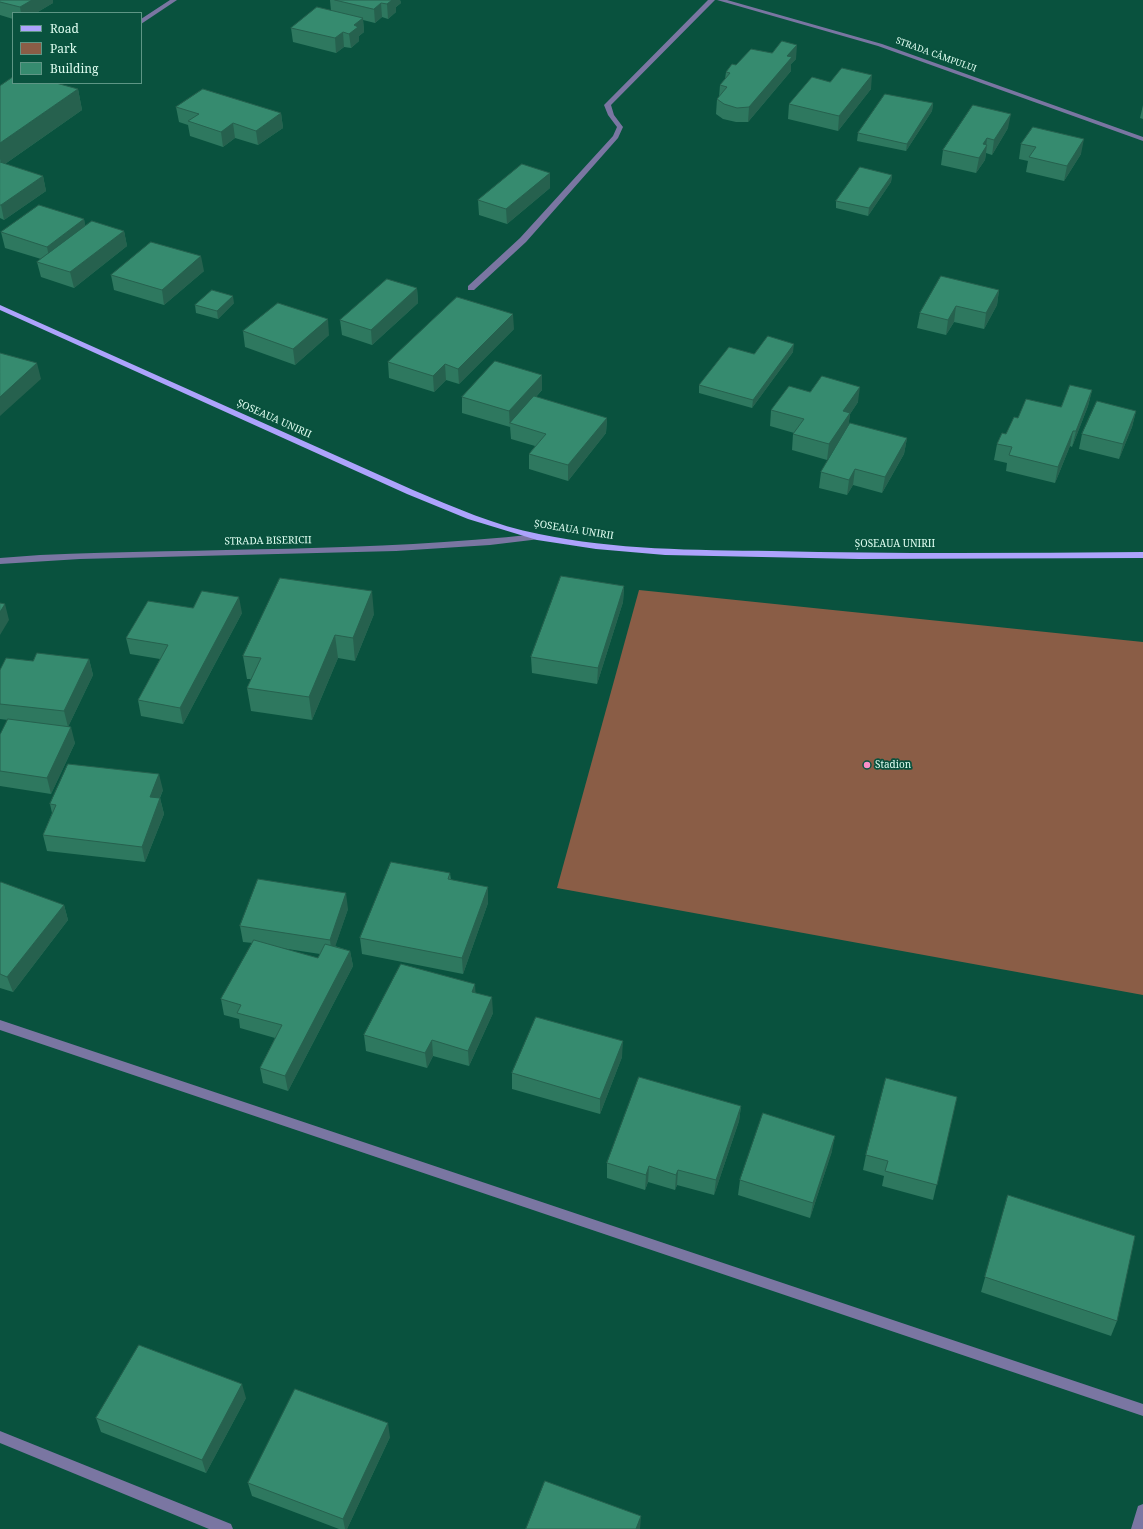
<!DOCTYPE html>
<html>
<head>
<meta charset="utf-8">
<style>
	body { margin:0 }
	#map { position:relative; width:1143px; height:1529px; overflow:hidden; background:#09523e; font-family:"Noto Serif",serif }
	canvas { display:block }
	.legend { position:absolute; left:12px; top:12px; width:130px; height:72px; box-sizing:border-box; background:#09523e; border:1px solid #5e9685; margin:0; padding:5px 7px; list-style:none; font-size:12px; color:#defdf0 }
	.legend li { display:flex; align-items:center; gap:8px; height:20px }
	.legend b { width:20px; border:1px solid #5e9685 }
</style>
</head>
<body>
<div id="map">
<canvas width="1143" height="1529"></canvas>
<ul class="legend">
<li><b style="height:5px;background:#ada3fc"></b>Road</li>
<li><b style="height:11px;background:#8a5d46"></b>Park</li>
<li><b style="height:11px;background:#368b6f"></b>Building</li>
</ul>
</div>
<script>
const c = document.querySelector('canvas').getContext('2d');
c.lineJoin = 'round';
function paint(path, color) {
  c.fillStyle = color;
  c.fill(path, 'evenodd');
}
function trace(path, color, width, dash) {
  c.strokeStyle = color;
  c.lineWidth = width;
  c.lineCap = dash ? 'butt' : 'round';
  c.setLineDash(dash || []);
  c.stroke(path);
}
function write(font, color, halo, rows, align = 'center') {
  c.font = font + ' "Noto Serif",serif';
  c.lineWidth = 3.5;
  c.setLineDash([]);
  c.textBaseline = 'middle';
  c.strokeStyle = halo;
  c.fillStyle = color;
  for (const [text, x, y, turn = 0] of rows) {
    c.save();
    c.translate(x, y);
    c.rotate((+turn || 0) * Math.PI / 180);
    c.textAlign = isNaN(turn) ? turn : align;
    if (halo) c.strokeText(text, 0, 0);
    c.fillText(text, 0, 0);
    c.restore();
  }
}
const green = new Path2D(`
	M639,590L1143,642V995L557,888Z`);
const minor = new Path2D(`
	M170,0H177L141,24V19Z
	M708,0H715L611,105L614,115L623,127L618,138L526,242L474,290H468V286L520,238L613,136L617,127L608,115L604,105L605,104Z
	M717,0H727L882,44L1143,137V141L878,46Z
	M537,534L540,535L541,537L540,539L490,545L396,551L80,559L0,564V558L40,555C206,548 372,552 537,534Z
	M0,1020L1143,1404V1416L0,1030Z
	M0,1431L231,1524L233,1529H209L0,1443Z
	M1143,1504V1529H1131L1138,1506Z`);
const major = new Path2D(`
	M0,305L413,490C454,507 496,526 539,534C615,550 694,550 772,551C896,554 1019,553 1143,552V558L859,559L665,555L596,549L537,540L468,519L407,494L0,310Z`);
const wall = new Path2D(`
	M0,0H53V3L36,13H13V19L0,15Z
	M330,0H400L401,3L396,7V12L388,19L382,17L375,23L363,20L364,32L359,36V41L351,48L344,47L336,53L293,42L291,28L331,11Z
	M796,59L791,64V71L748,122H736L723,119L716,114L717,99L719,97L720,85L725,79L726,72L736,65Z
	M830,82L871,89L838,131L788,119L789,104Z
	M0,86L78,89L82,110L5,164L43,176L46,191L4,220L0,218Z
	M933,103L932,111L906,151L857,141L858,133Z
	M1143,105V119L1140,118Z
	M176,107L281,113L283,128L258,145L235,138L223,147L190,136L188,125L179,122Z
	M1008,128L992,155L986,153L985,160L976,173L941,165L943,150Z
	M1021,144L1081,154L1064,181L1026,172L1028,161L1019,159Z
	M892,175L891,182L868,216L836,208V201Z
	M550,188L507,224L479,215L478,200Z
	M84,219L85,226L124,231L127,246L74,288L41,277L37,262L41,259L5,248L1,232Z
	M204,271L164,305L114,290L111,275Z
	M417,288L418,303L372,345L342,335L340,320Z
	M999,290L997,305L984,329L954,322L946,335L917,328L920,313Z
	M234,303L218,319L196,313L195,305Z
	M514,329L459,384L446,380L434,392L389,378L388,362Z
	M243,331L329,335L295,365L245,347Z
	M793,352L752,408L699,393V385L754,354Z
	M542,375V390L536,397L607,418L606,433L568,481L529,469V454L535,446L511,439L510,426V427L462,413V397Z
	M1092,390L1088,406L1072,447L1070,446L1055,483L1006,471L1007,463L994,460L997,444L1006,434L1061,407Z
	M810,392L858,402L850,414L848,427L907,438L904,454L882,493L853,485L847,495L819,488L821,472L838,444L827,460L792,450L793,434L794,433L770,426L771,410Z
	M1136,411L1132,427L1119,459L1079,449L1082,434Z
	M624,586L623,602L597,684L532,673L531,657Z
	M193,608L242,613L183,724L141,716L138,700L160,659L130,654L126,638Z
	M374,614L355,661L338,658L312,720L251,711L247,688L251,679H247L243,656Z
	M89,659L93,675L68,727L75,743L51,794L0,786V735L8,720L0,719V670L33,661Z
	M163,790L160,798L164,814L145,862L47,851L43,835L52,813L50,804Z
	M450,873L451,880L488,903L463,974L362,954L360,938Z
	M0,883L64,905L68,920L13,992L0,988Z
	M348,909L335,946L350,951L353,966L288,1091L263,1083L260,1068L275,1038L240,1028L239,1019L224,1015L221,999L253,943L243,942L240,926ZM281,948L320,954L318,958Z
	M476,993L493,1013L469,1066L433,1056L427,1068L366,1051L364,1035Z
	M622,1057L600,1114L512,1089V1073Z
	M957,1097L933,1200L882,1186L884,1176L863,1170L866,1155Z
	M741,1106L739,1121L714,1195L677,1185L675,1190L648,1182L645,1190L607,1178V1163Z
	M832,1151L810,1218L738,1195L740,1180Z
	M1004,1210L1117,1321L1111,1336L981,1292Z
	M246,1398L206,1473L101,1432L96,1418Z
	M390,1437L347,1529H339L252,1496L248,1483Z`);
const shadedWall = new Path2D(`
	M32,0H53V3L36,13H21L20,7Z
	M391,0H400L401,3L396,7V12L388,19L387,4Z
	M381,3L382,17L375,23L374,9Z
	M363,18L364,32L359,36V41L351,48L349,34L354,25Z
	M343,32L344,47L336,53L335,38Z
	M797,45L796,59L791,64V71L748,122L749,107L787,56Z
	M872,75L871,89L838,131L839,116Z
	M78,89L82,110L2,166L0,159V143Z
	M933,103L932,111L906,151L907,144Z
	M281,113L283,128L258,145L256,131Z
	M1011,114L1008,128L992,155L994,140Z
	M233,123L235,138L223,147L221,132Z
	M987,138L986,147L987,145L985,160L976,173L979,158L983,144Z
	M1084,139L1081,154L1064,181L1067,166Z
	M550,173V188L507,224L506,209Z
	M892,175L891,182L868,216L869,208Z
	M43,176L46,191L4,220L1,205Z
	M84,219L87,234L50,262L47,247Z
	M124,231L127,246L74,288L70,272Z
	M201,256L204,271L164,305L162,290Z
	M417,288L418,303L372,345L371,330Z
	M999,290L997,305L984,329L986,313Z
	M233,296L234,303L218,319L217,311Z
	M956,306L954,322L946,335L948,320Z
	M513,314L514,329L459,384L458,369Z
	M328,319L329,335L295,365L293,349Z
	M794,344L793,352L752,408L753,400Z
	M37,363L41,379L0,416V397Z
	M445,364L446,380L434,392L433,376Z
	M542,375V390L512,424L510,423V427L509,411Z
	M860,387L858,402L850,414L848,429L827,460L829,444L843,411Z
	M1092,390L1088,406L1072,447L1076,431Z
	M1136,411L1132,427L1119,459L1123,444Z
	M607,418L606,433L568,481V465Z
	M1073,431L1070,446L1055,483L1058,467Z
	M907,438L904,454L882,493L885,477Z
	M855,469L853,485L847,495L849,480Z
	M624,586L623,602L597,684L598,668Z
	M372,591L374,614L355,661L353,638Z
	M239,597L242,613L183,724L180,708Z
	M5,604L9,620L0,635V612Z
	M335,635L338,658L312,720L309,697Z
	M89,659L93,675L68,727L64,711Z
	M71,727L75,743L51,794L47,778Z
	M159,774L163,790L153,813L150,797Z
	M160,798L164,814L145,862L142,847Z
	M488,887V903L463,974L462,958Z
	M346,893L348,909L332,956L330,940Z
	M64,905L68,920L13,992L7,977Z
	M350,951L353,966L288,1091L285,1076Z
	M475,984L476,1000L472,992Z
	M492,997L493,1013L469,1066L468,1051Z
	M432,1040L433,1056L427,1068L425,1053Z
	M623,1041L622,1057L600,1114V1099Z
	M741,1106L739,1121L714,1195L716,1180Z
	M835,1136L832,1151L810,1218L813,1203Z
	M649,1166L648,1182L645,1190L646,1175Z
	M678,1170L677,1185L675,1190L676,1175Z
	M242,1384L246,1398L206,1473L202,1460Z
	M388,1423L390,1437L347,1529H345L343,1519Z
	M641,1516L640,1529H636Z`);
const building = new Path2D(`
	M0,0H32L20,7L0,2Z
	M335,0H392L387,4L381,3L374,9Z
	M317,7L363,18L354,25L358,27L349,34L343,32L335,38L291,28Z
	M782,41L797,45L787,56L792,57L749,107L737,108L724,104L717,99L727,87L720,85L730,73L726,72L732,64L736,65L751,49L772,53Z
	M842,68L872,75L839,116L789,104L812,77L830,82Z
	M13,77V83H56L78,89L0,143V86Z
	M203,89L281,113L256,131L233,123L221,132L188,121L199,114L176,107Z
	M885,94L933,103L907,144L858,133Z
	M973,105L1011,114L994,140L987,138L983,144L987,145L979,158L943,150Z
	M1033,127L1084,139L1067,166L1029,157L1036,147L1021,144Z
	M0,162L43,176L1,205H0Z
	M522,164L550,173L506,209L478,200Z
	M860,167L892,175L869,208L836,201Z
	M39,205L84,219L47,247L1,232Z
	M92,221L124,231L70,272L37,262Z
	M151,242L201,256L162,290L111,275Z
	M941,276L999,290L986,313L956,306L948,320L920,313Z
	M387,279L417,288L371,330L340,320Z
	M212,290L233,296L217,311L195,305Z
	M457,297L513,314L458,369L445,364L433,376L388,362Z
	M278,303L328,319L293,349L243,331Z
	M768,336L794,344L753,400L699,385L729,347L754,354Z
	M0,353L37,363L0,397Z
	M495,361L542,375L509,411L462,397Z
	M822,376L860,387L843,411L850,413L829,444L793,434L804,419L771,410L789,386L810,392Z
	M1070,385L1092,390L1076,431H1073L1058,467L1009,455L1012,447L997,444L1002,433L1006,434L1014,417L1018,418L1026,399L1061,407Z
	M534,396L607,418L568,465L529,454L546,434L510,423Z
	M1097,401L1136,411L1123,444L1082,434Z
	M850,423L907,438L885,477L855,469L849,480L821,472Z
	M561,576L624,586L598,668L531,657Z
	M280,578L372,591L353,638L335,635L309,697L247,688L261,658L243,656Z
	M202,591L239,597L180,708L138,700L168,645L126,638L148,601L193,608Z
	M0,603L5,604L0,612Z
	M37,653L89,659L64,711L0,704V670L6,658L33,661Z
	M8,719L71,727L47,778L0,771V735Z
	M68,764L159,774L150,797L160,798L142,847L43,835L56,805L50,804Z
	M391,862L450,873L448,879L488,887L462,958L360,938Z
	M258,879L346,893L330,940L240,926Z
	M1,882L64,905L7,977L0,974V883Z
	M254,940L318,958L325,944L350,951L285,1076L260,1068L282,1025L237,1013L241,1005L221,999Z
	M401,964L475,984L472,992L492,997L468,1051L432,1040L425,1053L364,1035Z
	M536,1017L623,1041L600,1099L512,1073Z
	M639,1077L741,1106L716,1180L678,1170L676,1175L649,1166L646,1175L607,1163Z
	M886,1078L957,1097L937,1185L885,1171L888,1161L866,1155Z
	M763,1113L835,1136L813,1203L740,1180Z
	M1008,1195L1135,1236L1117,1321L985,1277Z
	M139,1345L242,1384L202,1460L96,1418Z
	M295,1389L388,1423L343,1519L248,1483Z
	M545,1481L641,1516L636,1529H526Z`);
const markers = [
	[867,765,4,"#fa8fc7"]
];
const farStreetnames = [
	["STRADA CÂMPULUI",936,55,20]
];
const streetNames = [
	["ȘOSEAUA UNIRII",274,419,24],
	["ȘOSEAUA UNIRII",574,530,9],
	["STRADA BISERICII",268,541,-1],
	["ȘOSEAUA UNIRII",895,544]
];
const poiNames = [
	["Stadion",875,765]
];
paint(green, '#8a5d46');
paint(minor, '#7a76a2');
paint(major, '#ada3fc');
paint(wall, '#2e785f');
paint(shadedWall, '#26614e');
paint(building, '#368b6f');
trace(building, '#26614e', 1);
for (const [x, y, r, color] of markers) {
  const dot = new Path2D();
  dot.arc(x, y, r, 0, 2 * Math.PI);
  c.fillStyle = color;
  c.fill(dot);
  trace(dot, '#09523e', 1.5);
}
write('9px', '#defdf0', '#09523e', farStreetnames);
write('10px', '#defdf0', '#09523e', streetNames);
write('10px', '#defdf0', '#09523e', poiNames, 'left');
</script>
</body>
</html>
